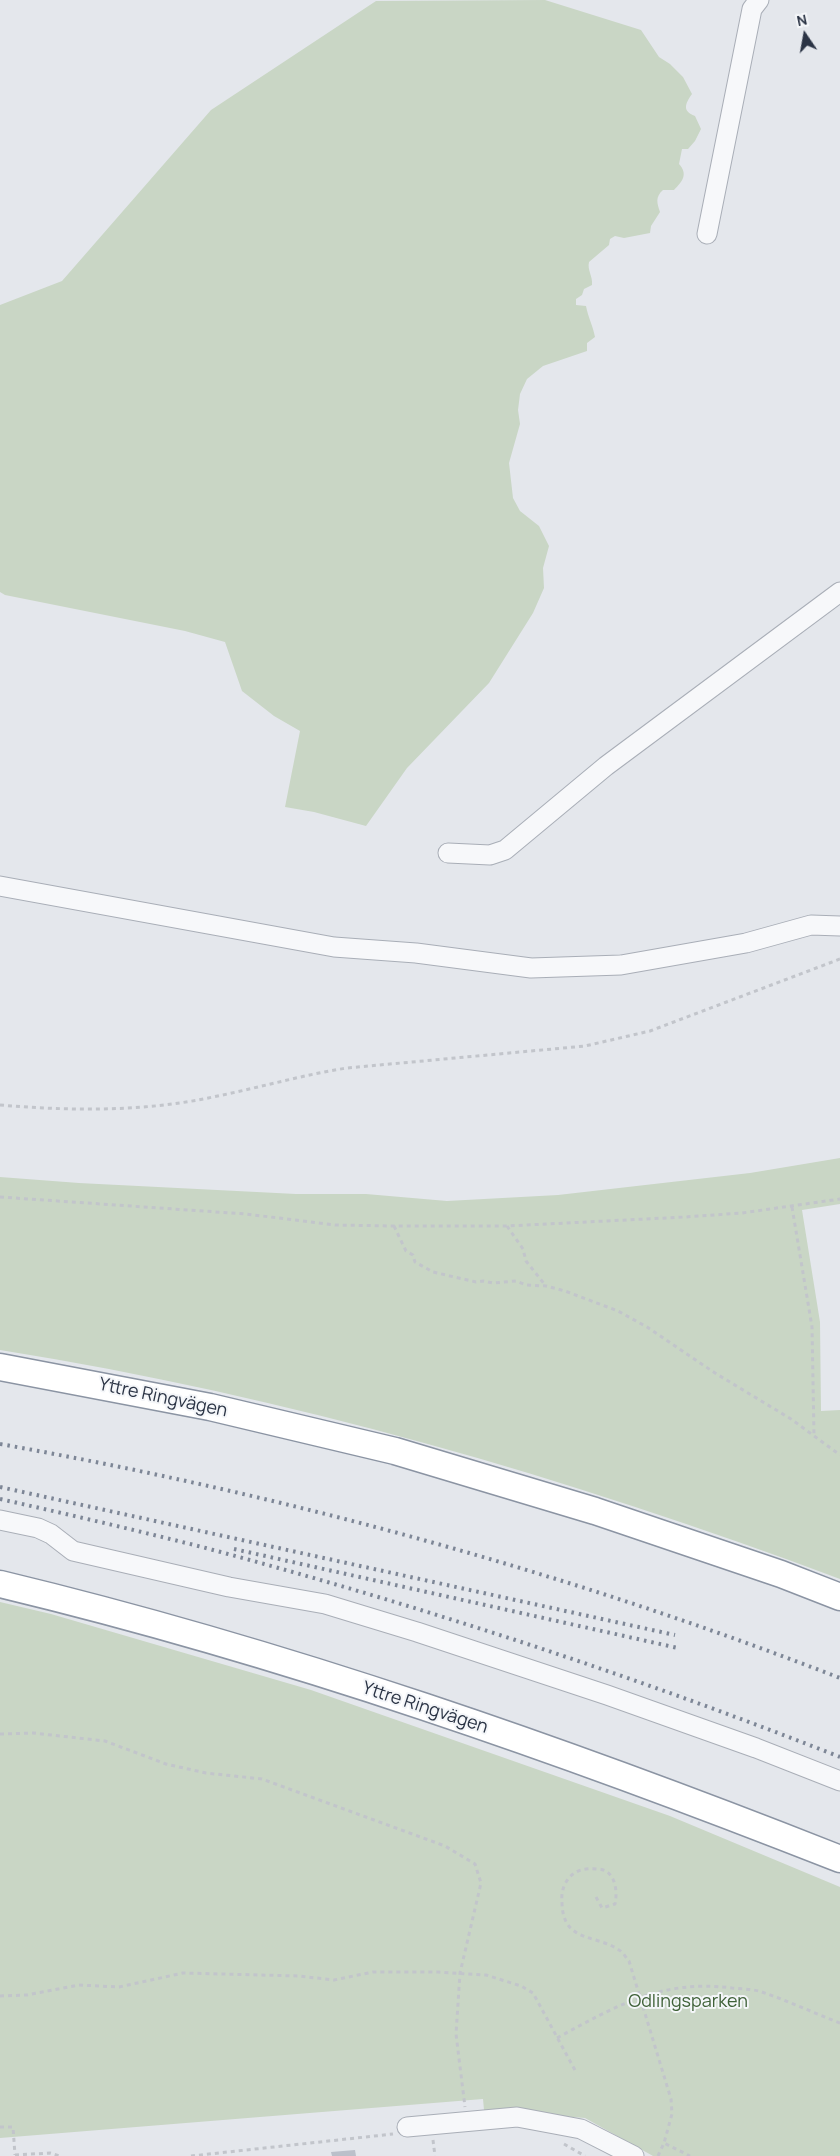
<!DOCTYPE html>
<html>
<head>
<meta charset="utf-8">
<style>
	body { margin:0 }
	#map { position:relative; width:840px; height:2156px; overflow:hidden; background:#e4e7ec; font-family:Manrope,sans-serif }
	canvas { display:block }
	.north { position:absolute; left:780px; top:10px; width:50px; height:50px; -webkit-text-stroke:4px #f4f6f9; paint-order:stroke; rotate:348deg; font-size:14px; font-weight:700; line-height:20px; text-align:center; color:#2b3445 }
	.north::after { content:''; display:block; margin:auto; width:18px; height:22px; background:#2b3445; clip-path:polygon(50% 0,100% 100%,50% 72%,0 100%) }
</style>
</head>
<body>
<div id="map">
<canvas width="840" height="2156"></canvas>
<div class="north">N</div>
</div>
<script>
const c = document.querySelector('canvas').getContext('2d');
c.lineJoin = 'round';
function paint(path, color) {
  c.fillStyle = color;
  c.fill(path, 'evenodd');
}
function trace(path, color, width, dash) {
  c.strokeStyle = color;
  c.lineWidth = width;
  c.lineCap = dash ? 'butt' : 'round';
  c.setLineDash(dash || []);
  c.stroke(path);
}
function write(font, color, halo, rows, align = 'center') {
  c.font = font + ' Manrope,sans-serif';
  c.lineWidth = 4;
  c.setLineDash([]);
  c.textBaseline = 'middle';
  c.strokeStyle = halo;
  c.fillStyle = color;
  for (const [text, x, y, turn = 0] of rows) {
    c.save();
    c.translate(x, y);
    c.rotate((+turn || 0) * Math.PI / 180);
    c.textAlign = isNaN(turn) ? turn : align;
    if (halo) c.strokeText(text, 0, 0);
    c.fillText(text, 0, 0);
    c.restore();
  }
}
const green = new Path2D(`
	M545,0L641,30L659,57L670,64L683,77L692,94C685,104 682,111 695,116L701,129L695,141L688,149H682L679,164C688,174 683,181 674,190H663C655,197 657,203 660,212L651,226L650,233L624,238L615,236L610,239L609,245L589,262C587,270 593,276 592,285L584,289L582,295L576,299V305L586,306C588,317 593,326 595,337L587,343V351L543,366L527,379L520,394L518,410L520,424L509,463L513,498L520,511L539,526L549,546L543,568L544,588L533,613L489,683L407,768L366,826L314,812L285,807L300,731L274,716L242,691L225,642L185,631L5,595L0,592V305L62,281L211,110L376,1Z
	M840,1158V1204L802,1210L820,1322L821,1411L840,1410V1579C568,1477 288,1396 0,1350V1177L79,1183L296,1194H366L447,1201L558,1195L750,1173Z
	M0,1602L51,1614L311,1690L670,1816L840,1887V2156H653L585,2118L484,2110L483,2099L0,2138Z`);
const building = new Path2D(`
	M355,2150L356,2156H332L331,2152Z`);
const path = new Path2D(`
	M0,1105C71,1111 143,1112 213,1097C258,1088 302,1075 347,1068L585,1046L650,1031L840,959
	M0,1197L246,1214L335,1225L394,1226H507L685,1217L742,1213L840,1199
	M792,1207L812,1327L814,1435
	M394,1226L406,1251L413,1255L415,1262L433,1272L476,1282L483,1281L493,1283L516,1281L526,1285L546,1286L565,1291L618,1311L647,1327L715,1373L791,1419L840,1455
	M507,1226L523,1249L526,1261L546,1286
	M0,1734L33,1733L105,1741L166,1764L206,1773L262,1779L445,1846L475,1864L481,1883L460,1973L456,2034L465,2107
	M596,1897L602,1908L615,1904C618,1890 615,1869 597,1869C587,1868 576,1869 569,1878C563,1885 561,1894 562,1903C563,1943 596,1934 619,1950C623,1952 626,1958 629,1961L671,2099L672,2114L664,2143
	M0,1996L27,1995L79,1985L119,1987L183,1973L299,1976L334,1980L373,1972H438L486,1975L521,1986L533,1993L576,2072
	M557,2038C616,2006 661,1979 732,1988C742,1989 753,1989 762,1992C788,2001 814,2013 840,2023
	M0,2127H13L15,2155
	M433,2140L435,2156
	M564,2144L585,2156
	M15,2155L50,2153L60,2156
	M191,2156L393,2134
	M658,2156L664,2143L690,2156`);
const minor = new Path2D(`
	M707,234L752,9L759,0
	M448,853L490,855L505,850L606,766L840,592
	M0,886L334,947L416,953L531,968L621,965L746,943L811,925L840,926
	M0,1520L38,1528L51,1534L73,1551L229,1587L325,1604L417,1632L607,1695L756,1748L840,1781
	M407,2127L517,2117L581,2129L634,2156`);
const highway = new Path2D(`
	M0,1367L210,1407L395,1451L595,1511L781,1574L840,1597
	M0,1584C287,1653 566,1751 840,1859`);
const rail = new Path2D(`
	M0,1444C287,1495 569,1573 840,1678
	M0,1487L675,1635
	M0,1499C67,1514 135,1530 202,1547C419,1605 632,1675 840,1757
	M234,1549L678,1648`);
const streetNames = [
	["Yttre Ringvägen",163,1398,12],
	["Yttre Ringvägen",425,1708,18]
];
const parkNames = [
	["Odlingsparken",688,2002]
];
paint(green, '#c9d6c5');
paint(building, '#bbc0ca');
trace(minor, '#a9aeb7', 21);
trace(highway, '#8b94a3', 29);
trace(path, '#c2c5cb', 3, [4, 4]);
trace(minor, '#f7f8fa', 19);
trace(highway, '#fff', 26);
trace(rail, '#7d8696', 4, [2.5, 5]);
write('18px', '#2b3445', '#f4f6f9', streetNames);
write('18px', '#3f6138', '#f4f6f9', parkNames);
</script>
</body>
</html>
